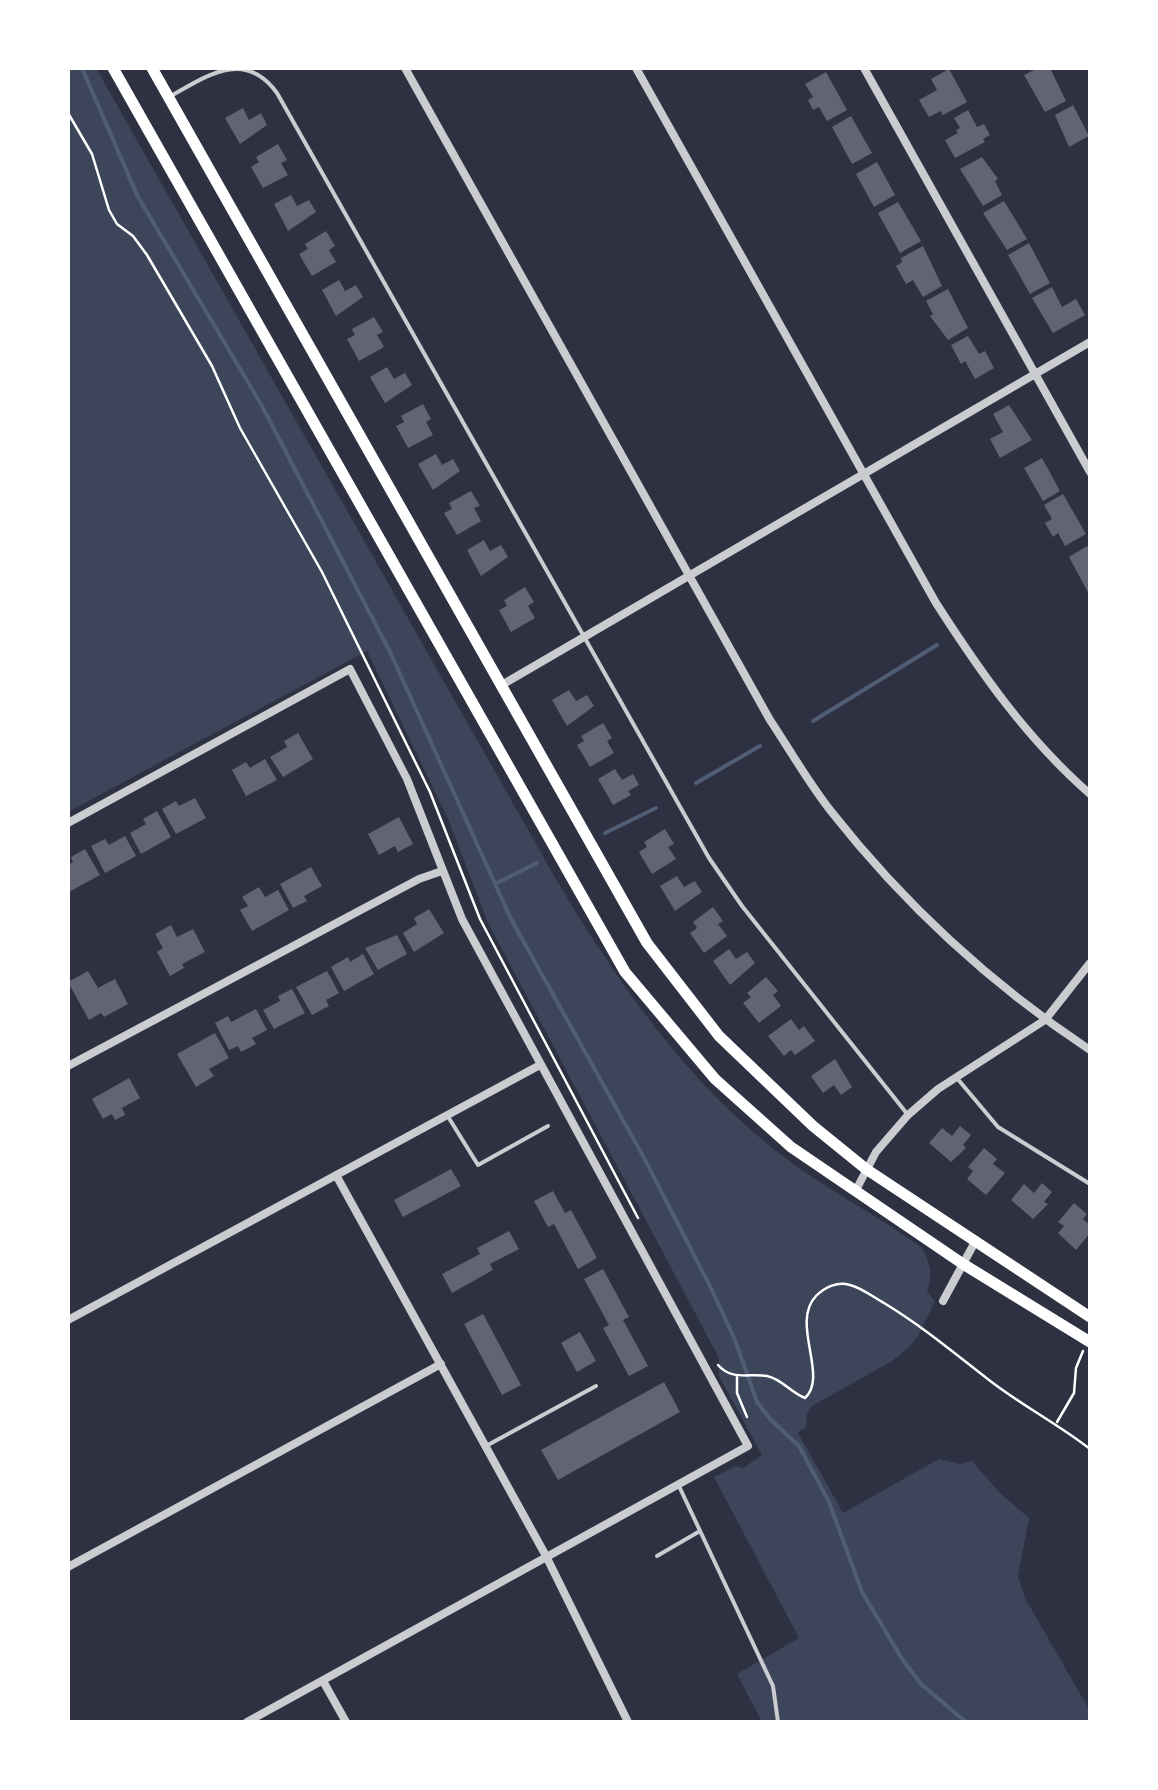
<!DOCTYPE html>
<html>
<head>
<meta charset="utf-8">
<style>
	body { margin:0 }
	#map { position:relative; width:1158px; height:1790px; overflow:hidden; background:#2d3142; font-family:Helvetica,sans-serif }
	canvas { display:block }
	.frame { position:absolute; inset:0; border:70px solid #fff; pointer-events:none }
</style>
</head>
<body>
<div id="map">
<canvas width="1158" height="1790"></canvas>
<div class="frame"></div>
</div>
<script>
const c = document.querySelector('canvas').getContext('2d');
c.lineJoin = 'round';
function paint(path, color) {
  c.fillStyle = color;
  c.fill(path, 'evenodd');
}
function trace(path, color, width, dash) {
  c.strokeStyle = color;
  c.lineWidth = width;
  c.lineCap = dash ? 'butt' : 'round';
  c.setLineDash(dash || []);
  c.stroke(path);
}
const green = new Path2D(`
	M68,68H96L557,881C618,983 685,1080 780,1154C824,1188 875,1214 921,1247C931,1263 933,1275 927,1292L935,1301L918,1336L908,1348L892,1361L812,1406L807,1414L806,1427L798,1433L843,1513L939,1459L960,1464L972,1461L1000,1493L1029,1518L1018,1576L1025,1598L1090,1711V1722H762L737,1674L799,1638L714,1477L735,1466L743,1468L762,1455L719,1376V1358L488,923L448,819L367,651L68,812Z`);
const stream = new Path2D(`
	M82,68L137,195L262,406L391,654L511,919L643,1156L711,1288L735,1340L757,1402L770,1419L799,1446L829,1502L862,1592L902,1659L921,1684L966,1722
	M813,721L937,645
	M696,783L760,746
	M605,833L656,808
	M497,883L537,863`);
const building = new Path2D(`
	M1038,68H1050L1066,101L1045,112L1024,75Z
	M949,69L967,102L943,115L941,111L929,117L919,100L937,90L931,79Z
	M826,72L847,110L827,121L819,107L813,110L808,100L813,97L805,84Z
	M1073,105L1089,136L1069,147L1055,115Z
	M243,108L249,120L261,113L267,125L240,144L225,118Z
	M968,110L977,127L984,124L990,135L983,139L985,142L955,158L945,140L958,133L956,130L960,128L954,118Z
	M851,116L872,153L852,164L832,127Z
	M278,144L287,160L281,163L288,175L263,188L251,167L259,162L256,157Z
	M982,157L998,179L995,181L1002,195L983,206L960,169Z
	M877,162L895,195L874,207L856,174Z
	M291,195L297,206L309,200L316,212L288,231L274,204Z
	M1004,201L1027,239L1007,250L983,213Z
	M898,202L921,241L900,253L878,213Z
	M326,231L335,246L329,250L336,262L312,276L299,254L308,249L305,244Z
	M1029,243L1050,283L1030,294L1008,255Z
	M923,246L942,286L923,297L913,280L906,284L896,266L902,262L901,258Z
	M339,280L345,291L356,285L363,297L336,316L322,290Z
	M1052,287L1062,307L1076,299L1085,315L1053,333L1032,298Z
	M948,289L968,328L948,340L930,316L933,314L926,301Z
	M374,317L383,332L377,335L384,347L359,361L347,339L355,335L352,329Z
	M968,336L979,354L985,351L994,368L975,379L965,361L961,364L951,345Z
	M387,367L394,379L405,373L412,385L385,403L370,377Z
	M423,404L431,419L426,422L433,435L408,448L396,426L404,422L401,416Z
	M1009,405L1032,440L1000,458L990,439L1003,432L993,414Z
	M436,454L442,465L453,459L460,471L433,490L418,464Z
	M1042,458L1060,491L1043,501L1024,468Z
	M471,491L480,506L474,508L481,521L457,535L444,513L452,509L449,503Z
	M1063,494L1086,534L1065,546L1058,533L1053,537L1045,523L1052,519L1044,505Z
	M484,540L490,551L501,545L508,557L481,576L467,550Z
	M1087,546L1090,552V596L1069,557Z
	M525,587L534,602L528,606L535,618L511,632L499,610L507,606L504,600Z
	M569,690L576,701L587,695L594,706L567,726L552,700Z
	M603,723L612,738L607,741L614,753L590,767L577,745L584,741L581,736Z
	M298,733L313,759L283,777L270,757L287,747L284,741Z
	M265,759L277,780L246,796L232,770L246,762L250,768Z
	M615,769L622,780L633,774L639,785L628,791L631,795L613,805L598,779Z
	M195,798L206,818L176,834L162,809L176,801L179,806Z
	M157,811L171,837L141,854L130,833L146,824L143,819Z
	M399,817L413,844L398,852L395,846L379,855L368,834Z
	M665,829L674,844L668,847L676,859L652,874L639,852L647,847L644,842Z
	M125,836L136,856L105,873L91,846L105,839L109,845Z
	M85,849L100,875L69,892L68,865L73,862L71,857Z
	M311,867L322,886L304,896L307,901L293,908L280,884Z
	M677,876L684,887L695,881L702,892L675,911L660,886Z
	M259,887L265,897L278,890L289,910L252,931L240,910L248,906L242,897Z
	M713,907L723,921L718,924L727,936L704,953L690,933L697,928L693,922Z
	M429,909L444,933L414,952L403,933L417,924L414,918Z
	M171,925L177,937L193,929L205,952L182,964L184,968L170,976L157,952L163,948L155,934Z
	M397,935L407,954L378,970L365,948Z
	M729,949L736,959L747,952L755,963L730,985L713,961Z
	M363,954L374,974L344,991L331,967L348,957L350,962Z
	M88,971L98,988L115,979L128,1004L104,1017L101,1013L89,1020L68,982Z
	M327,971L339,993L326,1000L329,1006L312,1015L296,987Z
	M766,977L778,991L773,995L781,1006L759,1023L743,1003L751,997L747,993Z
	M292,989L305,1013L274,1029L263,1010L280,1001L278,996Z
	M256,1009L267,1030L252,1038L256,1044L241,1052L238,1046L229,1050L215,1023L228,1016L231,1022Z
	M791,1019L799,1030L804,1026L815,1041L795,1055L791,1050L784,1056L768,1036Z
	M215,1033L229,1058L209,1069L214,1076L196,1087L177,1054Z
	M835,1059L852,1087L841,1095L834,1085L823,1093L811,1076Z
	M129,1078L140,1098L122,1108L125,1115L115,1120L112,1114L103,1119L92,1099Z
	M960,1126L971,1135L963,1145L966,1148L951,1162L929,1143L942,1128L952,1136Z
	M984,1148L997,1159L993,1164L1005,1173L986,1195L967,1179L973,1171L968,1167Z
	M451,1169L461,1186L403,1217L394,1200Z
	M1042,1183L1052,1192L1044,1202L1048,1204L1033,1219L1011,1200L1024,1184L1034,1193Z
	M553,1191L565,1213L571,1210L597,1258L578,1269L554,1224L548,1227L534,1201Z
	M1074,1203L1087,1214L1083,1219L1090,1225V1233L1076,1250L1058,1233L1064,1226L1058,1222Z
	M509,1231L519,1249L490,1264L493,1270L452,1293L442,1274L480,1254L477,1248Z
	M603,1269L629,1317L623,1320L648,1366L629,1376L603,1328L609,1325L584,1279Z
	M483,1314L521,1385L502,1395L464,1324Z
	M580,1332L596,1361L577,1372L561,1343Z
	M664,1382L680,1412L558,1480L541,1450Z`);
const path = new Path2D(`
	M68,113L92,154L109,210L117,224L133,236L147,255L212,366L240,428L322,572L430,792L480,919L638,1218
	M718,1365C732,1381 749,1373 767,1376C782,1379 791,1393 805,1398C829,1376 790,1323 816,1296C825,1287 838,1281 850,1285C862,1288 873,1297 884,1303C922,1326 954,1353 989,1380C1021,1405 1058,1424 1090,1449
	M737,1377V1393L747,1417
	M1057,1422L1074,1393L1076,1368L1083,1351`);
const service = new Path2D(`
	M171,96C208,75 245,49 277,93L709,858L742,906L908,1115
	M956,1077L998,1127L1090,1184
	M447,1115L478,1165L548,1126
	M486,1446L596,1386
	M678,1484L773,1686L778,1722
	M657,1556L700,1531`);
const minor = new Path2D(`
	M405,68L770,720C790,750 808,782 830,810C903,903 992,985 1090,1050
	M636,68L936,603C981,673 1027,739 1090,794
	M864,68L1090,472
	M500,686L1090,342
	M68,823L350,669L407,779L462,919L748,1446L247,1722
	M68,1066L419,879L442,871
	M336,1175L546,1556L628,1722
	M856,1190L876,1152L908,1115L938,1089L1045,1020L1090,963
	M943,1301L976,1240
	M68,1320L540,1065
	M68,1567L441,1364
	M323,1681L346,1722`);
const secondary = new Path2D(`
	M113,68L625,972L715,1079L791,1147L963,1264L1090,1342
	M152,68L647,943L719,1036L813,1126L866,1169L1090,1317`);
paint(green, '#3c4559');
trace(stream, '#4f5d75', 4);
paint(building, '#626471');
trace(path, '#fff', 2.5);
trace(service, '#caccd0', 4);
trace(minor, '#caccd0', 8);
trace(secondary, '#fff', 11);
</script>
</body>
</html>
